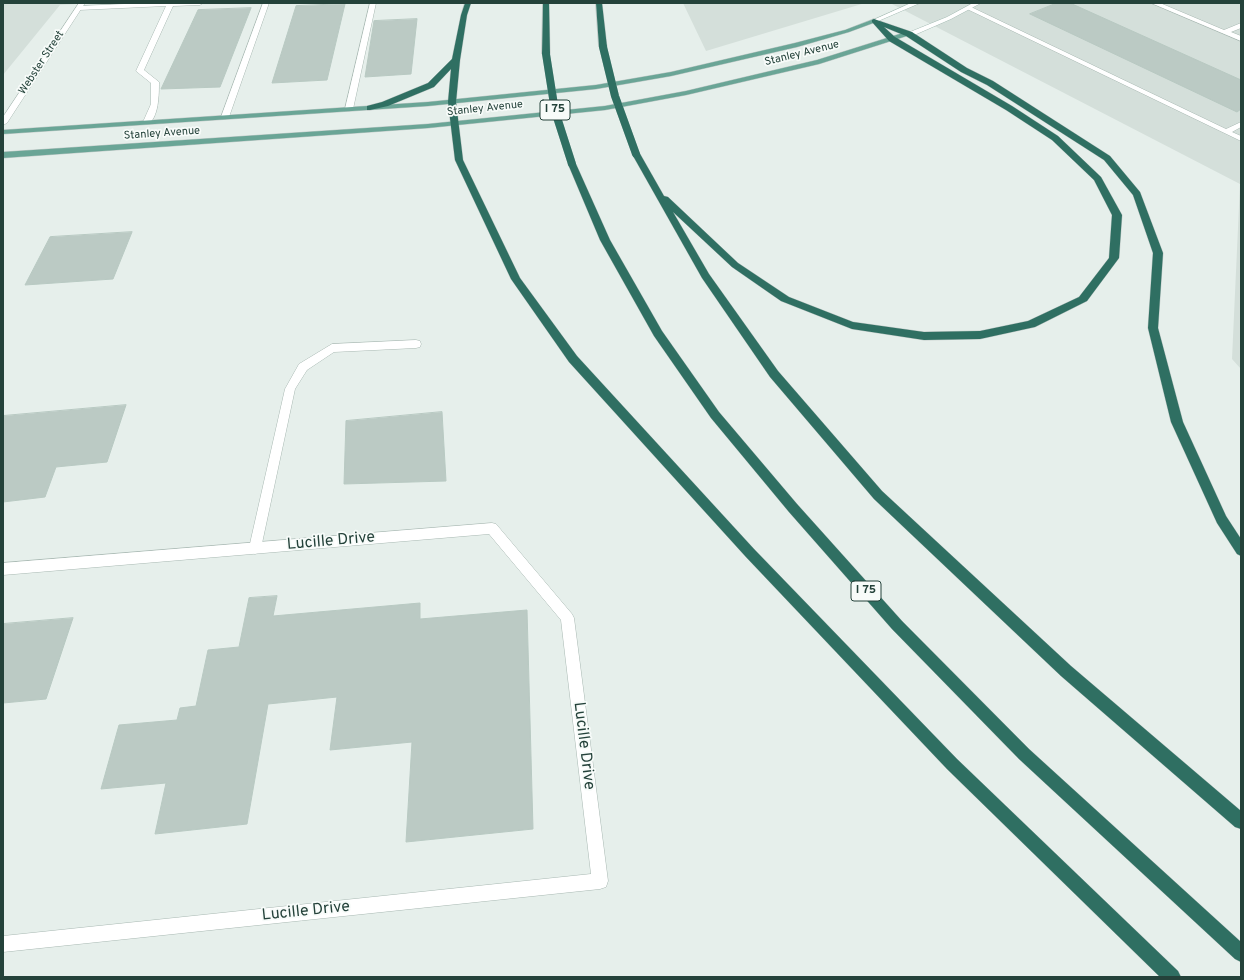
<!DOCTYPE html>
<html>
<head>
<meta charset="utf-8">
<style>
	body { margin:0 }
	#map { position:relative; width:1244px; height:980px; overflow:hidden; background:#e6efeb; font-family:Overpass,sans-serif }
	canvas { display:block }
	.frame { position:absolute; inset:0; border:4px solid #24423a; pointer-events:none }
</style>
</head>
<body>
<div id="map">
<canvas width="1244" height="980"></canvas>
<div class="frame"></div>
</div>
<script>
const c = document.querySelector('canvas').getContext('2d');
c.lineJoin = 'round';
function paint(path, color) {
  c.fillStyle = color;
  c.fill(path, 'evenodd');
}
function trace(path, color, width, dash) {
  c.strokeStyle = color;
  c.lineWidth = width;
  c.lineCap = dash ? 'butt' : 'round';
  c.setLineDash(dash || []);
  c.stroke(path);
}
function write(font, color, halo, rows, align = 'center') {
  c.font = font + ' Overpass,sans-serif';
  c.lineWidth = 3.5;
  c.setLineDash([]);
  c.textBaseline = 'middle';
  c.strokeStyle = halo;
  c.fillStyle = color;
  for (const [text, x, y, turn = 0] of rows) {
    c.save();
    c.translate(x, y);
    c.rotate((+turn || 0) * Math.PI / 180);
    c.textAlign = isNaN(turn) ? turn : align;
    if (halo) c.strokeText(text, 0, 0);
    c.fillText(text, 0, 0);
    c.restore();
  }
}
const built = new Path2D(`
	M3,3H95L60,5L3,75Z
	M683,3H865L706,51Z
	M890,3H1241V369L1232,359L1240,184Z`);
const building = new Path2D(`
	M1057,3H1070L1241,80V109L1237,112L1030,14Z
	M345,4L327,80L272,83L296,6Z
	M251,8L220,87L161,89L198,10Z
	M417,19L411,74L365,77L374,21Z
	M132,232L113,279L25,285L50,237Z
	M126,405L107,462L56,467L45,497L3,502V416Z
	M442,412L446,481L344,484L346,421Z
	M277,596L273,616L420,603V619L527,610L533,829L406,842L412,742L330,750L337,697L268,704L247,824L155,834L166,783L101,789L119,725L177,720L180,708L196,706L208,650L239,647L249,598Z
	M73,618L46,699L3,703V624Z`);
const service = new Path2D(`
	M147,3H203L200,5L173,6L144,70L159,82C159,93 159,120 147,124L143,122L151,104V83L136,71L166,6L79,10L76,8L79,6Z
	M263,3H269L229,117L225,119H222L221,117Z
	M370,3H376L353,109L349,111L345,109Z
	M1151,3H1160L1224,30L1241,23V28L1231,32L1241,36V41Z
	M969,6L1226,129L1241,122V127L1232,132L1241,136V141L967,9L966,8Z
	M416,340L420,341L421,344L420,347L416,348L334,352L307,370L295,389L261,548L259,552L255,554L251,552L249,548L285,389L299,364L332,344Z`);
const minor = new Path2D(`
	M492,523L496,524L572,614L574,618L608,881L606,887L600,889L3,952V936L591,874L561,620L489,534L3,575V563Z`);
const tertiary = new Path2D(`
	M79,3H85L7,123L3,125V117Z`);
const secondary = new Path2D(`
	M911,3H920L876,22L871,21Z
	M973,3H981L951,19L912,36H909L905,34L947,17Z`);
const primary = new Path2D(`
	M874,19L876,20V22L849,32L797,47L671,76L596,89L428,106L3,134V130L428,102L596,85L671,72L795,43L845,30Z
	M906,32H912L913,34L819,64L686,95L605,110L428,128L3,158V152L428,124L605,106L686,91L817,60Z`);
const motorway = new Path2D(`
	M465,3H471L467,15L460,60L456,102L463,160L520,278L577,356L754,549L957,759L1178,971L1181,977H1160L947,769L746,557L569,362L511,279L455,160L448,102L451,69L434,87L388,106L370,110H367V106L382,102L428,83L452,59L461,15Z
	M543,3H549L550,54L546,56L542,54Z
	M596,3H602L607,47L603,49L599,47Z
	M874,19L912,32L967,68L993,81L1110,156L1140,192L1163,253L1158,328L1183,422L1226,516L1241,539V556L1237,554L1217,523L1171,422L1148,328L1153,253L1133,195L1104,160L987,85L961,72L906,36L884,27L895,37L1012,106L1058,136L1101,177L1122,215L1119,258L1087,301L1035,327L980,339L924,340L852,329L781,301L732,267L673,212L709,274L778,371L882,491L1071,666L1241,811V829L1235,827L1061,676L874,499L770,377L702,278L632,154L636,151L639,152L664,196L668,197L738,263L789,297L853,322L924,332L980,331L1028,321L1079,297L1109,258L1112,215L1094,180L1052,140L1006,110L889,41L872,22V20Z
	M572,161L576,164L610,240L662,331L719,412L797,504L902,621L1029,749L1241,942V962L1235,959L1019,759L892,629L789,512L711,418L654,336L600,240L568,164Z`);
const motorwayBridge = new Path2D(`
	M603,47L615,96L636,154
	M546,54L555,111L572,164`);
const farStreetnames = [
	["Stanley Avenue",802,54,-14],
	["Webster Street",42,63,-57],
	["Stanley Avenue",485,109,-6],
	["Stanley Avenue",162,134,-4]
];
const shields = [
	[555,110,30],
	[866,591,30]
];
const shieldNames = [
	["I 75",555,110],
	["I 75",866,591]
];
const nearStreetnames = [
	["Lucille Drive",331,542,-5],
	["Lucille Drive",583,746,83],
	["Lucille Drive",306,912,-6]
];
paint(built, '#d4dfda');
paint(building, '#bbcac4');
trace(building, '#b8c9c2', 1);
trace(service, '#a8b8b2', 1);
trace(minor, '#a8b8b2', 1);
trace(tertiary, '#a8b8b2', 1);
trace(secondary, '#a4bbb3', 1);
trace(primary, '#c2cac8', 1);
trace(motorway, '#c2cac8', 1);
paint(service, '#fff');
paint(minor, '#fff');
paint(tertiary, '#fff');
paint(secondary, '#fff');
paint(primary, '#6aa596');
paint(motorway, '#2f6f62');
trace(motorwayBridge, '#c2cac8', 8, []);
trace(motorwayBridge, '#2f6f62', 8);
write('11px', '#24423a', '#f7fbf9', farStreetnames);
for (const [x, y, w] of shields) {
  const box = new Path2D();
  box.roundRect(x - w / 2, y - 10, w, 20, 3);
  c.fillStyle = '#f7fbf9';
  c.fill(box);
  trace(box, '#24423a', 1);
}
write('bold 12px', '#24423a', null, shieldNames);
write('16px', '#24423a', '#f7fbf9', nearStreetnames);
</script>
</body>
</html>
